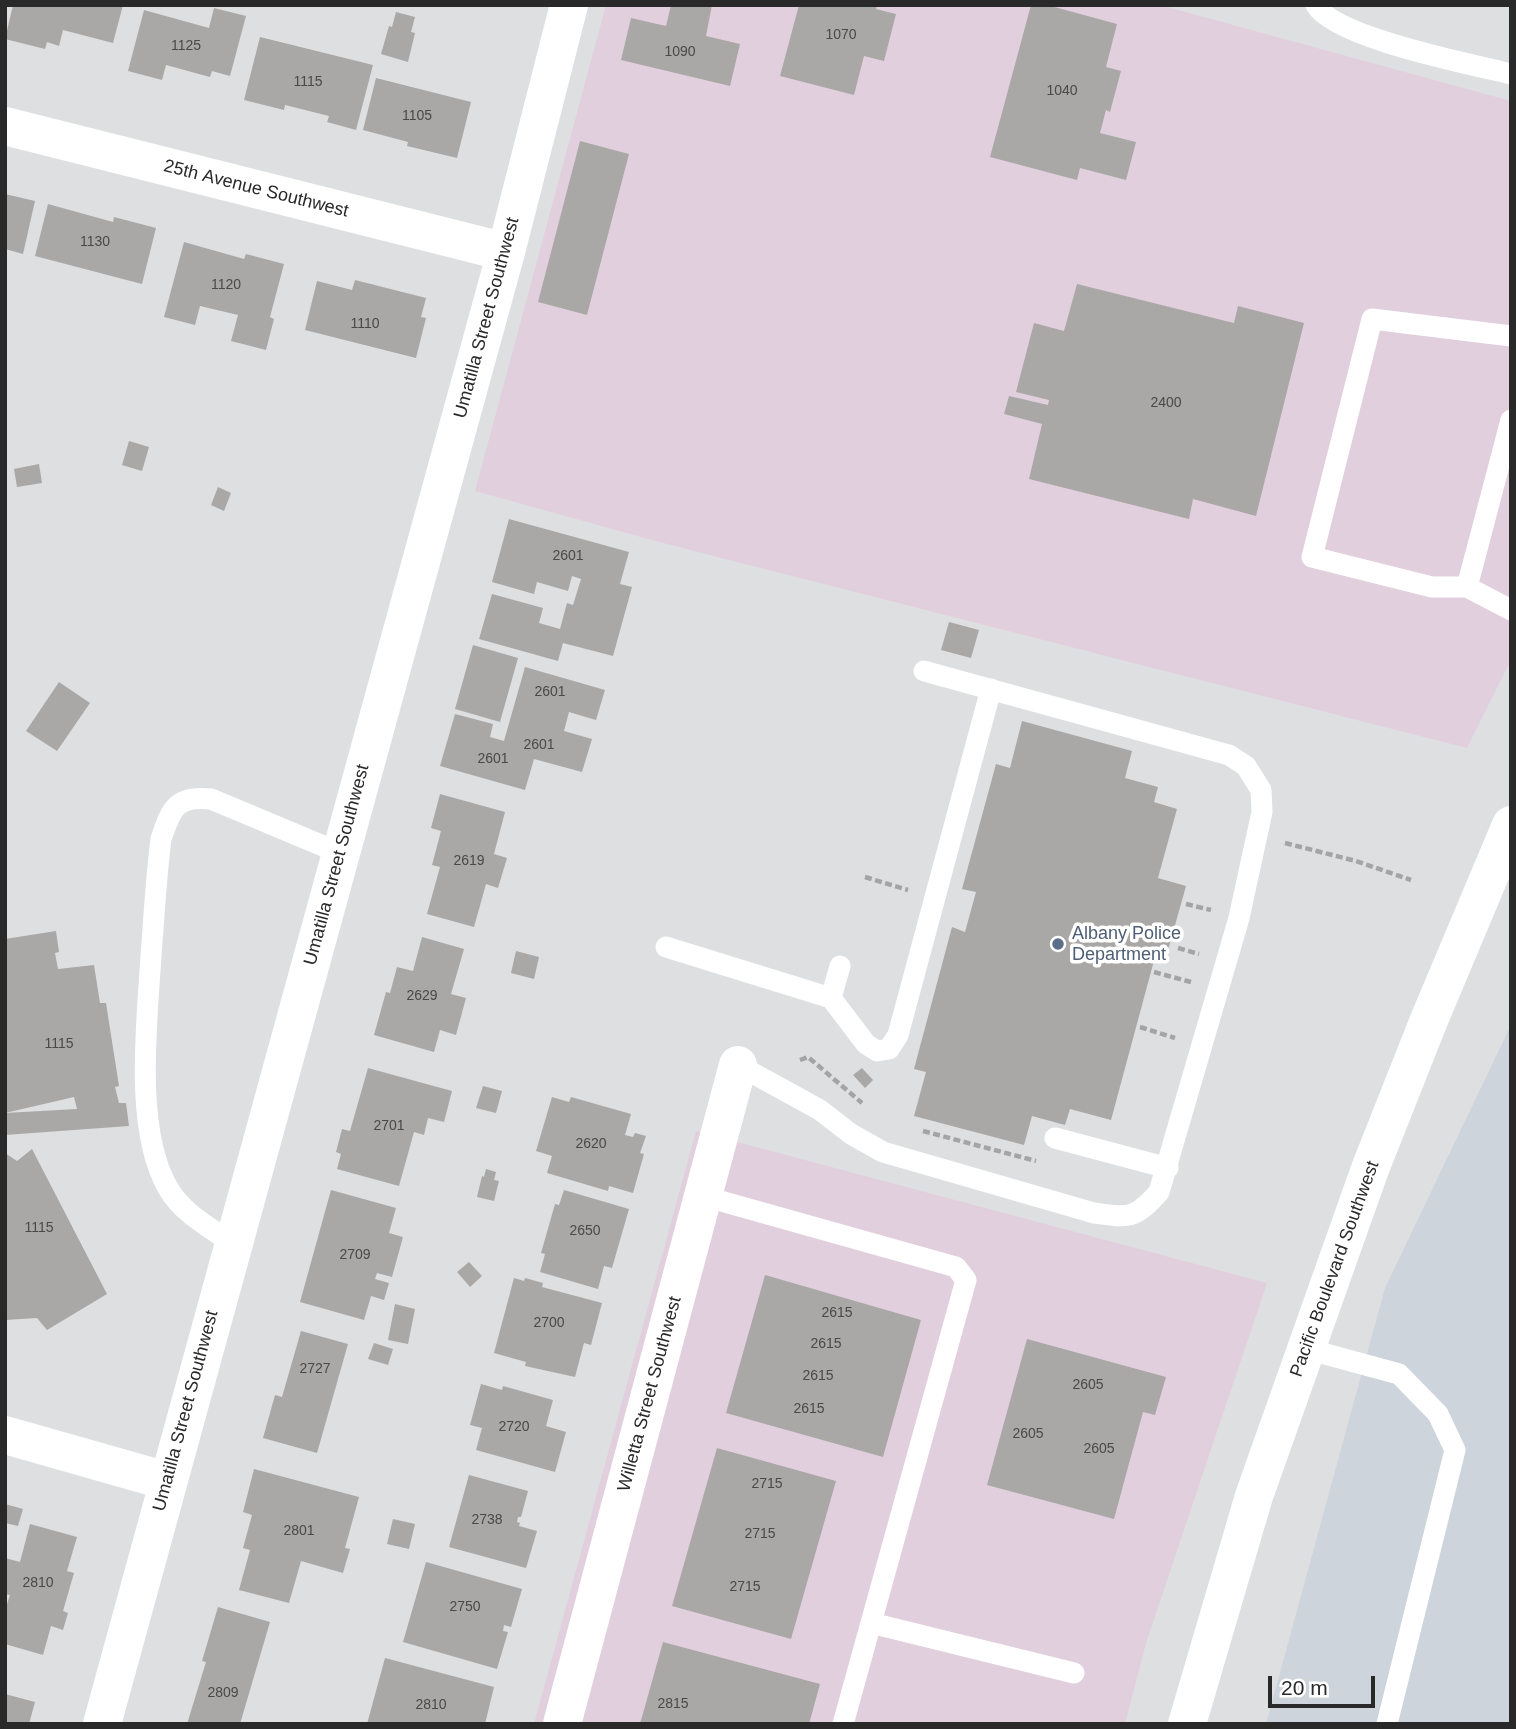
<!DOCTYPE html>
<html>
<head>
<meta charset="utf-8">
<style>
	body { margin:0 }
	#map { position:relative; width:1516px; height:1729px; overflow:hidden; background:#dedfe1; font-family:Arial,sans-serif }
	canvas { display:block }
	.frame { position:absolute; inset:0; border:7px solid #29292a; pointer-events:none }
	.scale { position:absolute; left:1268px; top:1676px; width:107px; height:32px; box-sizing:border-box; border:4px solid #29292a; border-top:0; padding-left:9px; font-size:21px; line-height:24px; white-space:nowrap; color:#29292a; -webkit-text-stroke:5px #fff; paint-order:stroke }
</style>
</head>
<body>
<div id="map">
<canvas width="1516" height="1729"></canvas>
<div class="frame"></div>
<div class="scale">20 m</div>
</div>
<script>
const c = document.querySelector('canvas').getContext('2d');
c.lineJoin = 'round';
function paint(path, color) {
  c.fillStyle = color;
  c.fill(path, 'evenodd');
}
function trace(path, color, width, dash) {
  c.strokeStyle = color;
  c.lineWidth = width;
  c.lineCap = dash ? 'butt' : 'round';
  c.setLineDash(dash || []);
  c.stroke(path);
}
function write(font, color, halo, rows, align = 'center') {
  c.font = font + ' Arial,sans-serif';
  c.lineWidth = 7;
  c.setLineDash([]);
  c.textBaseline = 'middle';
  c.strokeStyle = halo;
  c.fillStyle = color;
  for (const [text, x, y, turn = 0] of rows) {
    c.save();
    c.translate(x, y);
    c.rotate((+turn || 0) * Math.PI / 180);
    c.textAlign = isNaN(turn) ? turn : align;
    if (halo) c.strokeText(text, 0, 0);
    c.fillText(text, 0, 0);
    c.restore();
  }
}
const commercial = new Path2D(`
	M606,5H1160L1511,101V660L1467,748L659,542L475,491Z
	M696,1131L1267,1283L1146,1643L1125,1724H534Z`);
const built = new Path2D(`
	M1511,1025V1724H1266L1385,1288Z`);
const building = new Path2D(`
	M13,5H123L113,43L63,30L59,46L47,42L45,49L5,39Z
	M671,5H712L706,36L740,44L730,86L621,60L631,18L666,26Z
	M799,5H877L876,9L896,14L884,61L864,56L854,95L780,76Z
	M1031,5H1047L1117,24L1106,67L1121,71L1110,112L1106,110L1100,133L1136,142L1126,180L1080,168L1077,180L990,157Z
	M214,8L246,16L230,76L212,71L210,77L166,65L162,80L128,71L144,10L209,28Z
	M396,12L415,17L411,32L415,33L408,62L381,54L389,26L392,27Z
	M260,37L373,65L356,130L327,122L329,116L285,105L284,110L244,100Z
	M376,78L471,102L457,158L407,146L408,142L363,130Z
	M580,141L629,154L587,315L538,302Z
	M5,194L35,201L23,254L5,249Z
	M48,204L113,222L114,217L156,228L142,284L35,256Z
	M184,242L244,259L246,254L284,264L270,317L274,319L266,350L231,341L238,315L200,306L195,325L164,317Z
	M355,280L426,298L421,317L426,318L416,358L305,330L317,281L352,290Z
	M1077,284L1234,323L1238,306L1304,323L1256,516L1193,499L1189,519L1029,479L1042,424L1004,414L1009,396L1048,405L1049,400L1016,392L1034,323L1064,331Z
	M129,441L149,447L142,471L122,465Z
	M39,464L42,483L17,487L14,469Z
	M218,487L231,493L224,511L211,505Z
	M509,519L629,552L620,584L632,587L613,656L563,643L558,661L479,639L492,594L543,608L539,623L560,629L567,603L573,605L581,579L572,576L568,591L537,582L534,594L492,582Z
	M949,622L979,630L971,658L941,650Z
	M473,645L518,658L500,722L455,709Z
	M525,667L605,690L596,720L569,712L564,731L592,739L582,772L534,759L525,790L440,766L455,714L493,724L490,737L504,741Z
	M59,682L90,703L57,751L26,731Z
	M1022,721L1132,751L1125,778L1158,787L1154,802L1177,809L1158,878L1186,886L1165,961L1155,957L1111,1120L1070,1109L1065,1125L1032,1116L1024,1145L914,1116L926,1072L914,1069L952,927L965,932L976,892L962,889L996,764L1010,768Z
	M440,794L505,812L494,854L507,858L498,888L486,884L474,927L427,914L440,867L432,865L441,831L431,828Z
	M56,931L59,952L55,953L58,969L94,965L100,1003H106L119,1086L115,1087L119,1103H126L129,1126L5,1135V939ZM74,1097L77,1109L5,1113Z
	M422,937L464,949L451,994L466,998L456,1035L440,1030L434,1052L374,1035L386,992L390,993L397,967L413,971Z
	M516,951L539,957L534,979L511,973Z
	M368,1068L452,1091L444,1122L428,1118L424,1135L414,1132L399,1186L337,1169L341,1154L336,1152L342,1129L350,1131Z
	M862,1068L873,1080L865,1088L853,1075Z
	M483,1086L502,1091L496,1113L476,1108Z
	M552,1097L569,1102L571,1097L631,1114L625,1135L633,1137L635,1133L646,1136L640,1153L644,1154L633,1193L609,1186L608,1191L547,1173L552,1156L536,1151Z
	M32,1149L107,1294L47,1330L37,1318L5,1320V1153L17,1161Z
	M486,1169L496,1172L494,1180L499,1181L494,1201L477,1197L482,1176L484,1177Z
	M331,1190L396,1208L389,1233L403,1237L392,1277L377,1273L375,1279L389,1283L384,1300L371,1296L364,1320L300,1302Z
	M564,1190L629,1209L612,1268L604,1266L598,1289L540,1272L545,1254L541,1253L555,1204L559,1205Z
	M469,1262L482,1276L470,1287L457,1272Z
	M765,1275L921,1320L883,1457L726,1413Z
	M514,1278L524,1281L525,1278L543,1283L542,1287L602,1303L591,1345L584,1343L575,1377L525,1366L526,1362L494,1353Z
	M395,1304L415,1309L408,1344L388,1340Z
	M301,1331L348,1344L317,1453L263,1438L275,1395L282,1397Z
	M1027,1339L1166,1377L1155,1415L1143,1412L1114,1519L987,1485Z
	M374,1343L393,1349L388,1365L368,1359Z
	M481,1384L502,1390L503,1386L553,1400L546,1426L566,1432L555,1472L476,1450L482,1428L470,1425Z
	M717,1448L836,1481L791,1639L672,1606Z
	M254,1469L359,1497L345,1548L350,1549L343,1573L301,1561L289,1603L239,1590L250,1550L243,1548L252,1515L243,1512Z
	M469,1475L528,1491L521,1517H518L517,1522L520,1523L519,1526L537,1531L526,1568L449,1547Z
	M5,1504L23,1509L18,1526L5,1523Z
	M393,1519L415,1524L409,1549L387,1544Z
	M30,1524L77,1537L67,1571L74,1573L63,1611L68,1613L63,1630L51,1626L43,1655L5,1644V1610L10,1595L5,1594V1558L20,1562Z
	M426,1562L522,1589L511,1627L504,1625L503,1631L508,1632L497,1669L403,1642Z
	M218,1607L270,1622L240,1724H187L206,1662L202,1661Z
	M663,1642L820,1684L809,1724H640Z
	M385,1658L494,1687L485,1724H367Z
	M5,1694L35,1702L29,1724H5Z`);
const path = new Path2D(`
	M1285,843L1356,861L1411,880
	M865,877L908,890
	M1186,904L1211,910
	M1178,948L1199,954
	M1154,972L1191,982
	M1140,1027L1175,1038
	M800,1060L808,1057L862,1103
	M923,1131L1036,1161`);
const lane = new Path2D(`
	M1316,5C1335,38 1471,64 1511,74
	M1511,420L1467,587L1511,610
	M1467,587H1432L1312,557L1372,319L1511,336
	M666,947L831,998L840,966
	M831,998L866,1044L877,1051L889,1049L898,1035L991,689
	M738,1065L820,1110L851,1134L883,1152L1094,1213C1130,1218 1135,1219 1159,1192L1239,918L1262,812L1261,790L1246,766L1229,755L924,671
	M1055,1138L1168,1168
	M703,1196L956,1267L966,1280L843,1724
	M232,1243C209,1227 182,1213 168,1188C134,1130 147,1022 151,956C154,917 156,878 161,839C171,809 176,795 211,799L340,853
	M1307,1349L1399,1374L1438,1414L1455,1450L1387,1724
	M871,1623L1074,1673`);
const street = new Path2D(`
	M5,126L506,252
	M5,1435L167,1481
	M102,1724L506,252L569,5
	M562,1724L738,1065`);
const primary = new Path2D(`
	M1187,1724L1254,1496L1370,1169L1429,1020L1511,825`);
const markers = [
	[1058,944,7,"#5c6f8a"]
];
const numberNames = [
	["1070",841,35],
	["1125",186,46],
	["1090",680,52],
	["1115",308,82],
	["1040",1062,91],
	["1105",417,116],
	["1130",95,242],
	["1120",226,285],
	["1110",365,324],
	["2400",1166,403],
	["2601",568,556],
	["2601",550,692],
	["2601",539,745],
	["2601",493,759],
	["2619",469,861],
	["2629",422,996],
	["1115",59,1044],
	["2701",389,1126],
	["2620",591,1144],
	["1115",39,1228],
	["2650",585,1231],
	["2709",355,1255],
	["2615",837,1313],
	["2700",549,1323],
	["2615",826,1344],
	["2727",315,1369],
	["2615",818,1376],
	["2605",1088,1385],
	["2615",809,1409],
	["2720",514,1427],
	["2605",1028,1434],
	["2605",1099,1449],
	["2715",767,1484],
	["2738",487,1520],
	["2801",299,1531],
	["2715",760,1534],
	["2810",38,1583],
	["2715",745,1587],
	["2750",465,1607],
	["2809",223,1693],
	["2815",673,1704],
	["2810",431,1705]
];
const streetNames = [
	["25th Avenue Southwest",256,189,14],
	["Umatilla Street Southwest",487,318,-75],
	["Umatilla Street Southwest",337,865,-75],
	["Pacific Boulevard Southwest",1335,1269,-70],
	["Willetta Street Southwest",650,1394,-75],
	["Umatilla Street Southwest",186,1411,-75]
];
const serviceNames = [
	["Albany Police",1072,934],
	["Department",1072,955]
];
paint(commercial, '#e2cfde');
paint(built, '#cdd4db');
paint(building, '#a9a8a6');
trace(path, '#a3a4a5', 4.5, [7, 3.5]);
trace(lane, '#fff', 21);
trace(street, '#fff', 38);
trace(primary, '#fff', 38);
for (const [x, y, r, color] of markers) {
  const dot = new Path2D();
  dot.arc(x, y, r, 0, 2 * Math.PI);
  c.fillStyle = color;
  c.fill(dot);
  trace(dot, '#fff', 2.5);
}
write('14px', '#494949', null, numberNames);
write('18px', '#29292a', '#fff', streetNames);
write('18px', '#4e5e75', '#fff', serviceNames, 'left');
</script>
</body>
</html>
